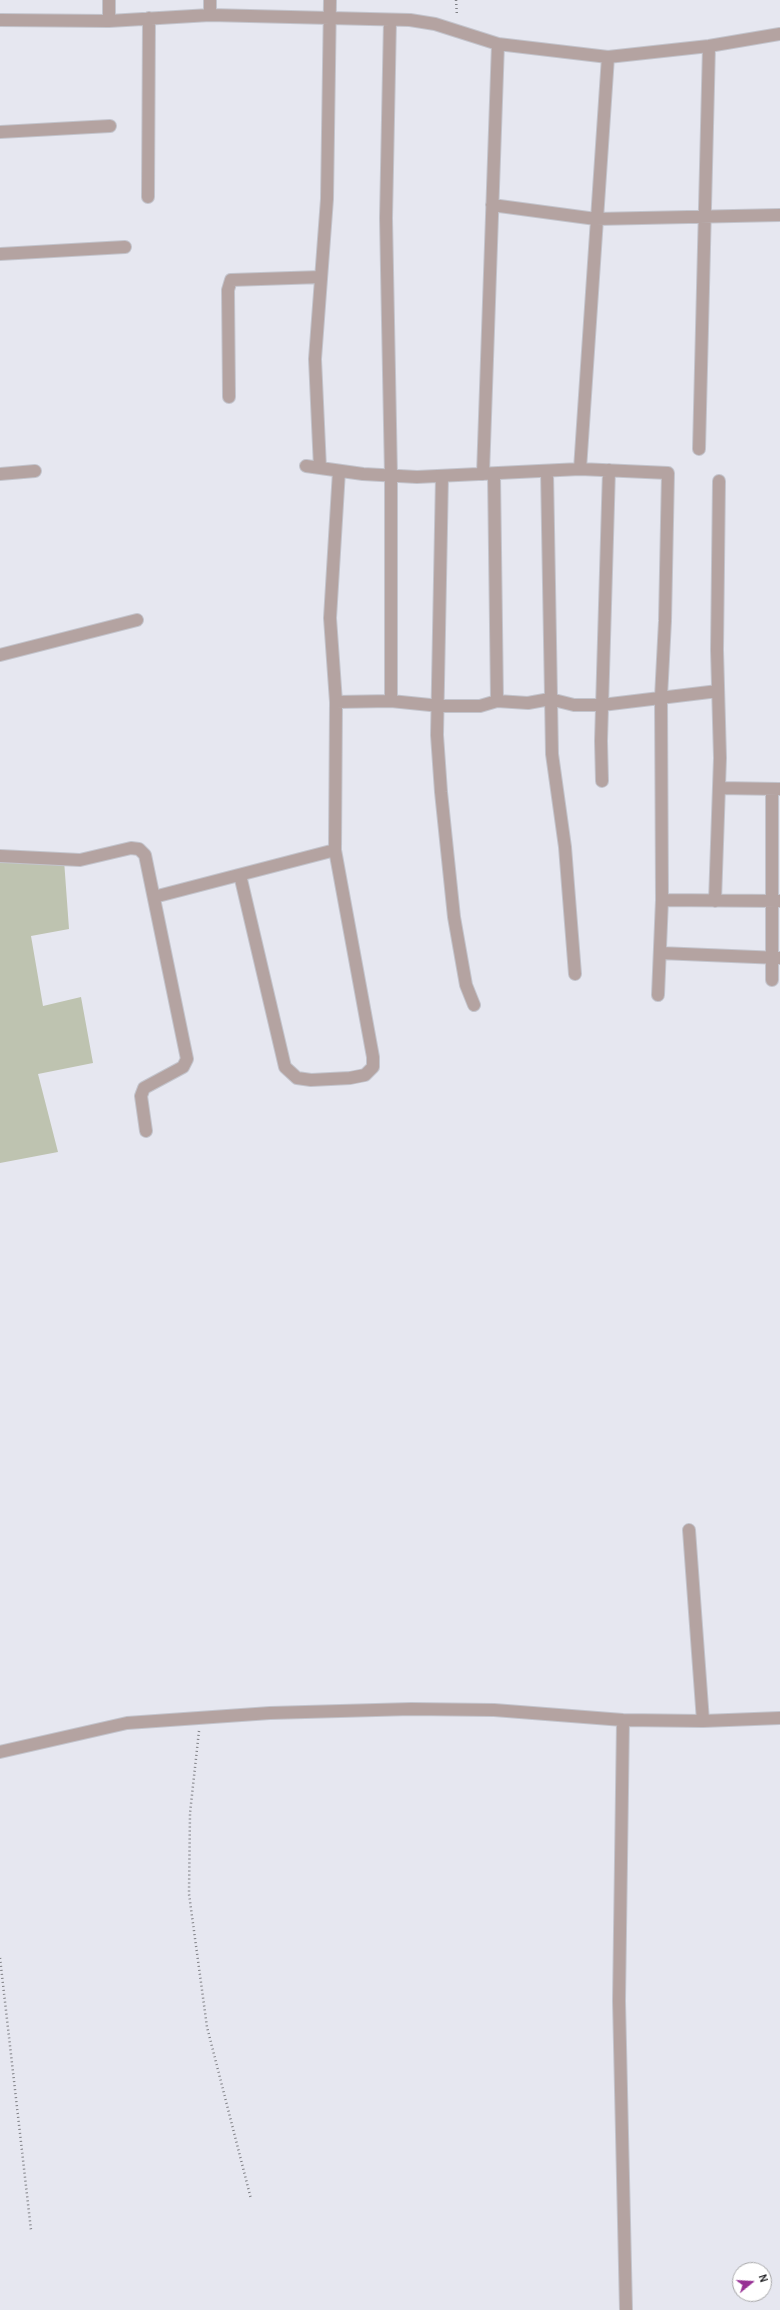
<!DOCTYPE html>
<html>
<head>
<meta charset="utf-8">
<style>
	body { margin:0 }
	#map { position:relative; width:780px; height:2310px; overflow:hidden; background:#e6e7f0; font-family:Karla,sans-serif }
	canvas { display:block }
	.north { position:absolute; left:732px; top:2262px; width:40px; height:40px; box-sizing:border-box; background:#fff; border:1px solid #a7a7a9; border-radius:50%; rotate:72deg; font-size:11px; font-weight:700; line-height:16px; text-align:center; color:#242427 }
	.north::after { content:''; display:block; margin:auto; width:14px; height:18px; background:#973094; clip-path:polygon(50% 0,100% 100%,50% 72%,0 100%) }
</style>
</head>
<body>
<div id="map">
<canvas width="780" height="2310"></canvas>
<div class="north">N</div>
</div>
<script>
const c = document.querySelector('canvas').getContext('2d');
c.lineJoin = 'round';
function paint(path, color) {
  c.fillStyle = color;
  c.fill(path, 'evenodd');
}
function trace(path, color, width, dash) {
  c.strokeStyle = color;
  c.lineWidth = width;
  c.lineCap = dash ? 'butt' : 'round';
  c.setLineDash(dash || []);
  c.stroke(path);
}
const green = new Path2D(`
	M0,856L64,860L69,929L31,936L43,1006L81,997L93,1063L38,1074L58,1152L0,1163Z`);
const path = new Path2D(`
	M456,0L457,16
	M199,1731L190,1813L189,1894L207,2027L251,2199
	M0,1958L31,2230`);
const minor = new Path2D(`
	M109,0V21
	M210,15V0
	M0,20L109,21L210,15L410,20L435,24L498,44L608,57L709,46L780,34
	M390,20L386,218L391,476V701
	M0,132L110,126
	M148,197L149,18
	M492,205L596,219L780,215
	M0,254L125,247
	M229,397L228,290L231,280L321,277
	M699,449L709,46
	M306,466L363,474L417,477L580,469L668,473L665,621L661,697L662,900L658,995
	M320,468L315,359L327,199L330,0
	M580,469L608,57
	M547,471L552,754L565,847L575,974
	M0,474L35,471
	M483,474L498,44
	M494,474L497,701
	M442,476L437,735L441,792L454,917L466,985L474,1005
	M0,655L137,620
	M336,702L391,701L440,706H480L497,701L528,703L550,699L574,705H602L718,691
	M602,781L601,741L609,470
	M719,788L779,789
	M772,789V980
	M0,856L80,860L131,848L139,849L145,855L187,1059L183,1067L144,1088L141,1096L146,1131
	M240,875L285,1067L297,1078L311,1080L350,1078L365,1075L373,1067V1057L335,850L336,702L330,618L339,471
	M154,897L335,850
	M662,900L779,901
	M715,901L720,758L717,650L719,481
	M660,953L779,958
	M689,1530L703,1721
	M623,1720L619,2001L626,2310
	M0,1752L127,1723L270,1713L411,1709L494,1710L623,1720L703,1721L780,1718`);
paint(green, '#bec3b0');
trace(minor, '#c3c4cc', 14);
trace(path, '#808186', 2.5, [1, 3]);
trace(minor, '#b4a3a1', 12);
</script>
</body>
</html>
